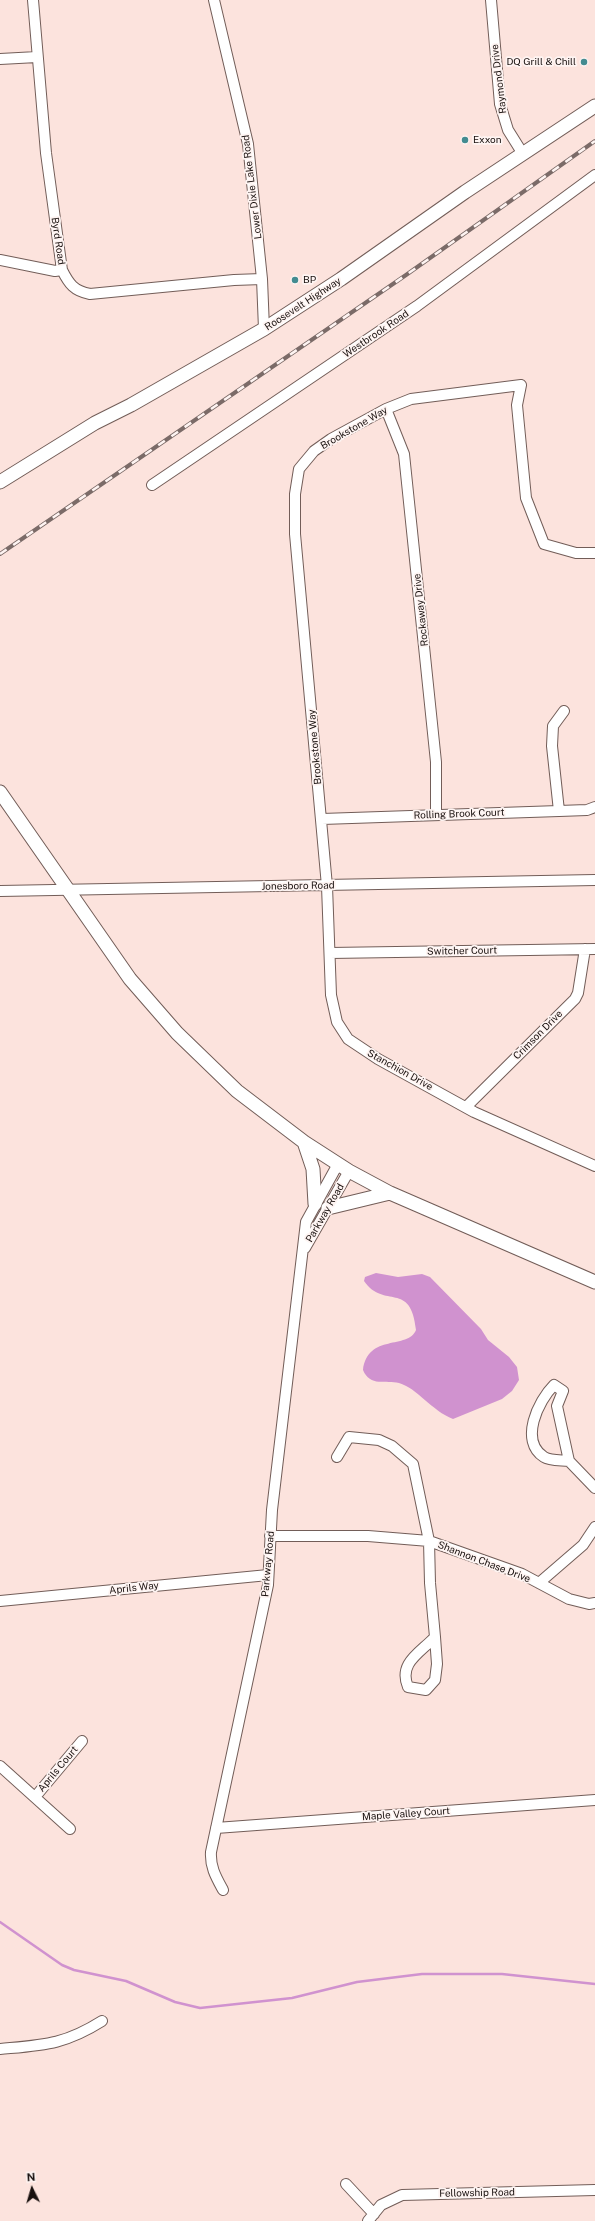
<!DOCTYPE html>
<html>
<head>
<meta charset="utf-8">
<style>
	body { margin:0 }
	#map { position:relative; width:595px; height:2221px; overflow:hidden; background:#fce3dd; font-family:"Public Sans",sans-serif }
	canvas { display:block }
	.north { position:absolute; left:12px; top:2169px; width:40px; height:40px; -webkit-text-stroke:3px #fef4f2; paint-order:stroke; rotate:355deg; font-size:11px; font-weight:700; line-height:16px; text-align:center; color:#18100e }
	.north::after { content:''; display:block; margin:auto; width:14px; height:18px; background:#18100e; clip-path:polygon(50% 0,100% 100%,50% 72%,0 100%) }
</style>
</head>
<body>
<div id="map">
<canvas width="595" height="2221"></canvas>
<div class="north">N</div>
</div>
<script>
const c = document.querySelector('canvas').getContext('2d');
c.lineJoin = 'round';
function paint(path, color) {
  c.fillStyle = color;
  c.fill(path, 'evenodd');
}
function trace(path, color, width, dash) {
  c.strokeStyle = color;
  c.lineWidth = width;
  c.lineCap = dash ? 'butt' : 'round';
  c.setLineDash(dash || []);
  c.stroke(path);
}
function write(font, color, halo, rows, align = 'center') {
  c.font = font + ' "Public Sans",sans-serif';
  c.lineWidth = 3.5;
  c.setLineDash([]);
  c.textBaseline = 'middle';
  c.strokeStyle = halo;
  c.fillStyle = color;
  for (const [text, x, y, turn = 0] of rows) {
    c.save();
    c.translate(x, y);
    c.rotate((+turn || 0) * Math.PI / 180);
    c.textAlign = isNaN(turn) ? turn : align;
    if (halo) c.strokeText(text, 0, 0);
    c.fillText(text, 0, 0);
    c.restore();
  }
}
const water = new Path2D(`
	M376,1273L398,1277L422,1274L430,1277L481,1329L488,1340L509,1357L517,1367L519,1380L512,1391L502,1399L453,1419C432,1411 417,1388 399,1383C386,1380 370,1387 363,1370C368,1333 408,1350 416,1330C411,1280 384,1310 364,1281L365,1277Z`);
const stream = new Path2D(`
	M0,1922L62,1965L74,1970L126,1981L175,2002L200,2008L292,1998L357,1982L422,1974H502L595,1984`);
const minor = new Path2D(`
	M33,0L46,153L62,270C69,284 74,291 90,294L234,280L262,279
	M214,0L248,144L262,279L264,329
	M491,0L500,104L508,130L523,154
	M0,59L37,57
	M0,260L55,271L62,270
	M386,409L404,454L436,762V814
	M152,485L417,306L595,175
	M595,553H576L544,544L526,498L517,405L521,385L411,399L386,409L331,439L314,451L299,469L295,494V534L327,886L331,995L337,1022L348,1039L378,1059L474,1112L595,1166
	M559,811L552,746L553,726L564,711
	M322,819L559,811L587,810L595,807
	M0,891L595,880
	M330,953L595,949
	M466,1107L575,999L578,993L585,949
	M305,1248L349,1171
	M554,1385L563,1391L557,1406L569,1461C562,1460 550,1461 544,1457C519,1441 538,1401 554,1385Z
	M337,1457L349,1437L379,1440L392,1446L413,1464L429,1541L430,1583L435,1637
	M569,1461L595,1488
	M270,1536H368L429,1541L522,1574L569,1599L589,1604L595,1603
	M539,1583L583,1545L595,1527
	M0,1601L268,1575
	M435,1637L437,1664L435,1680L426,1690L408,1687C398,1663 420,1653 435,1637Z
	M0,1766L70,1829
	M35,1797L82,1741
	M216,1828L595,1800
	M223,1890C216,1877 210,1867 211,1852L268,1585L272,1510L306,1222L338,1164
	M0,2049C43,2045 64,2045 102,2021
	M346,2184L374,2214
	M368,2221L381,2205L402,2195L595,2190`);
const major = new Path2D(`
	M0,482L95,423L131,405L264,329L341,279L465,192L595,106
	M0,792L130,979L177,1033L237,1091L304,1142L349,1171L390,1193L595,1282
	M304,1142L313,1169L315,1204
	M328,1208L390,1193`);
const rail = new Path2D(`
	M0,554L406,275L595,141`);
const markers = [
	[584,62,4,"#438b90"],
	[465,140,4,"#438b90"],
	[295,280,4,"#438b90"]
];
const poiNames = [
	["DQ Grill & Chill",576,62,"right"],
	["Exxon",473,140],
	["BP",303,280]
];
const streetNames = [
	["Raymond Drive",499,79,-97],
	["Lower Dixie Lake Road",252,187,-97],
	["Byrd Road",58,241,82],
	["Roosevelt Highway",303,304,-33],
	["Westbrook Road",376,334,-34],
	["Brookstone Way",354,428,-30],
	["Rockaway Drive",421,610,-96],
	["Brookstone Way",315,747,-95],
	["Rolling Brook Court",459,814,-2],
	["Jonesboro Road",298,886,-1],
	["Switcher Court",462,951,-1],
	["Crimson Drive",538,1035,-45],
	["Stanchion Drive",400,1070,29],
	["Parkway Road",325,1213,-60],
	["Shannon Chase Drive",484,1562,21],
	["Parkway Road",268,1564,-85],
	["Aprils Way",134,1588,-6],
	["Aprils Court",58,1769,-50],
	["Maple Valley Court",406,1814,-4],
	["Fellowship Road",477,2193,-1]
];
paint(water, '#d092cf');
trace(stream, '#d092cf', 2.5);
trace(minor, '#725d58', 12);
trace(major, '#725d58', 15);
trace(minor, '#fff', 10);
trace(major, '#fff', 13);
trace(rail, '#7b6b68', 4);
trace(rail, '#fef4f2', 2.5, [8]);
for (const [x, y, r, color] of markers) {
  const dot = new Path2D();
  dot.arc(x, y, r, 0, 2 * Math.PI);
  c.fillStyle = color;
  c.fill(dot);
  trace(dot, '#fef4f2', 1.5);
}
write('10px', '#18100e', '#fef4f2', poiNames, 'left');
write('10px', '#18100e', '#fef4f2', streetNames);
</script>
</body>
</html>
